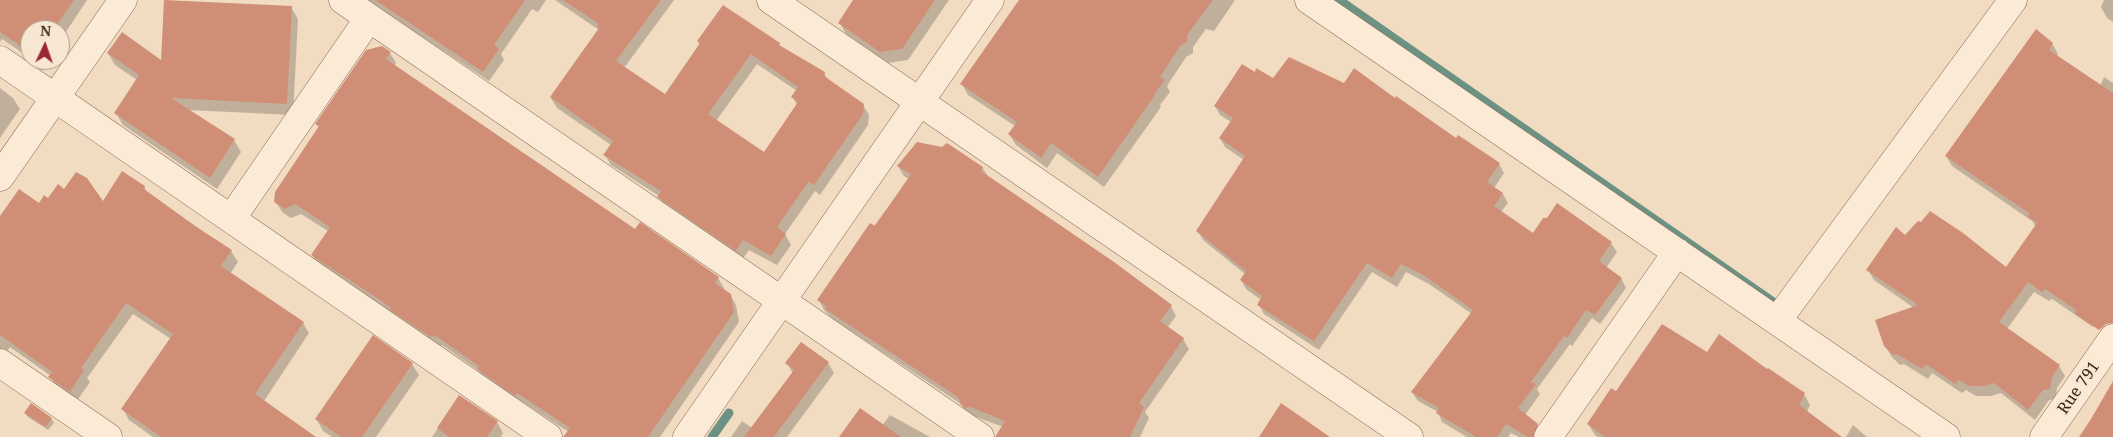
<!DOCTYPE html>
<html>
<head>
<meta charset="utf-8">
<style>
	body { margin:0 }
	#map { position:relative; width:2113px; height:437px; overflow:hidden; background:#f1dcc2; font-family:"Noto Serif",serif }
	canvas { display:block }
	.north { position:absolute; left:20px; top:20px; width:50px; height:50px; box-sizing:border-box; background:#f7e7d2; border:1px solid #ac9a8a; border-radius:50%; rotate:3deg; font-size:14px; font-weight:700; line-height:20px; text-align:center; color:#3b271d }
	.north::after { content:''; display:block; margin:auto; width:18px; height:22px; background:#9e2538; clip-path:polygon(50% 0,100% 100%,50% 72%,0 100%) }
</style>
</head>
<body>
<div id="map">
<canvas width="2113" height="437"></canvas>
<div class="north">N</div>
</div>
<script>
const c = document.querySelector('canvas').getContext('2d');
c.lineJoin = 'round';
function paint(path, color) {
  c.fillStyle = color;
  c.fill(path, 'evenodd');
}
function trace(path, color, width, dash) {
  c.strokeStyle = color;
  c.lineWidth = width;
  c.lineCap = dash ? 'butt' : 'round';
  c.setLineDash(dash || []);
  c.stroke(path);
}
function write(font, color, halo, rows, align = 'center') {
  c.font = font + ' "Noto Serif",serif';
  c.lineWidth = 4.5;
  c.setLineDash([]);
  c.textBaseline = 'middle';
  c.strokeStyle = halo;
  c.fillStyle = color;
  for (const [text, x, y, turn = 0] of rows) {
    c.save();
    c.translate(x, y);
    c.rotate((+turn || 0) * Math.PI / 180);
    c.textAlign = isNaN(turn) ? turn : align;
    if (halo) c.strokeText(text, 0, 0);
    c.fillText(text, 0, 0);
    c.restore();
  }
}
const shadow = new Path2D(`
	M0,0H87L60,41V30H30V58L2,39L0,42Z
	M366,0H546L538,12L532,9L501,54L504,60L489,81Z
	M555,0H674L624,68L665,96L700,45L698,42L779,44L780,47L824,73L828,80L863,105L869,115L868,125L820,195L815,191L785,234L791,245L777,265L749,250L742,260L665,207L659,196L611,165L605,155L611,145L557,108L551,98L599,30ZM757,64L797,91L793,97L797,105L764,154L716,121Z
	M855,0H949L908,60L888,63L846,34L840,23Z
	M1021,0H1235L1214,31L1206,29L1193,47V53L1186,57L1167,86L1170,92L1160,105L1161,107L1104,187L1057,153L1047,168L1016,145L1009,134L1015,126L968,95L962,84Z
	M2104,0H2113V22L2107,18L2101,7Z
	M291,7L298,19L293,115L188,110L234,140L241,152L217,189L123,125L116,113L137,80L115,65L108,53L162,62Z
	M2052,43L2058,54L2057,57L2100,86L2104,77L2113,83V307L2093,327L2052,299L2049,301L2034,292L2007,329L2059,366L2065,376L2057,388L2056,399L2049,400L2035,420L2001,393L1991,396H1976L1966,390L1962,393L1932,373L1928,379L1904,364L1900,365L1891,356L1885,345L1914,308L1874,280L1868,270L1906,237L2006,269L2036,227L2032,221L1952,166L1946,156Z
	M390,53L396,63L394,66L636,230L718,278L724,288L722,290L730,295L736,305L739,322L660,437H576L523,402L521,405L484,379L479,371L442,345L441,346L438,344L437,346L318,265L312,255L328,231L301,214L291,218L282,212L276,202L319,128L317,124Z
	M33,60H44L39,64Z
	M1256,73L1274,80L1344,84L1395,100L1456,140L1499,164L1504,173L1494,188L1503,194L1508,203L1501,212L1534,235L1548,219L1557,205L1611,243L1617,252L1606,268L1621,278L1626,288L1600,324L1592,318L1572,346L1570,344L1537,389L1540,394L1525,415L1537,425L1542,434L1541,437H1519L1511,433L1508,437H1467L1442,422L1438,412L1418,401L1412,392L1472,314L1429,284L1406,272L1397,287L1372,272L1319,350L1264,314L1259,305L1261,300L1246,289L1241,280L1245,274L1203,240L1198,231L1244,160L1225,147L1220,138L1231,122L1220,115L1215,106Z
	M0,88L13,98L20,109L0,138Z
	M898,166L982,167L989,178L1171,306L1176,316L1167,328L1183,339L1189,349L1145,412L1149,418L1140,437H1031L976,417L972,418L968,415L961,404L833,319L824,310L819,300L909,179L904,176Z
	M144,187L148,193L231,251L238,262L230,274L303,323L309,333L264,401L308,437H153L129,420L123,409L171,339L133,314L87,378L90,382L76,402L56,388L51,376L10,347L0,361V218L39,205L64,191L103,203Z
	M1707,354L1767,371L1804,394L1810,405L1807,412L1840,437H1598L1595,435L1588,424L1617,392Z
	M787,363H828L834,373L787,437H731L742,421L752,428L793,374Z
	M412,364L419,375L376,437H332L323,431L317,420Z
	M460,397L497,422L503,433L501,437H432Z
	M25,413L51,418L54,423L48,430L28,417Z
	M890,415L930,437H841L882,426Z
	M1853,425L1867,437H1846Z`);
const stream = new Path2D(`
	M1339,0L1776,304
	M712,437L729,413`);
const building = new Path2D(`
	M0,0H74L53,30H30V52L0,32Z
	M164,0L292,6L287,104L171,98L235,139L210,178L114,113L139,75L107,53L122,32L161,60Z
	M375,0H525L494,45L499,49L483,72Z
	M563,0H661L616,61L665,94L700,43L697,41L723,5L780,43L779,45L825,72L824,76L864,104L863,114L814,185L809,181L777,227L786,234L771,256L743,240L736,251L657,197L661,191L603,155L613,141L550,97L599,28L597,26L599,24ZM751,54L798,87L791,97L798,102L764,152L708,114Z
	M853,0H935L902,49L880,52L838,23Z
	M1019,0H1213L1187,35V42L1180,46L1160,77L1165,80L1154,94L1155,95L1098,177L1051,143L1041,158L1008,134L1017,122L960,84Z
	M2036,29L2053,43L2049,50L2113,93V323L2106,324L2099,330L2075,314L2076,310L2045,289L2042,292L2028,282L1999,322L2060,365L2052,377L2050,389L2043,390L2028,410L1994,383L1985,386H1969L1959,380L1955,384L1926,364L1922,369L1897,354L1893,355L1884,346L1875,320L1918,305L1866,270L1896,227L1905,235L1918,221L1921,222L1930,211L1963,233L2006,267L2037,223L2028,217L2029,213L1945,156Z
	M382,46L391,52L386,59L635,229L640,222L719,277L715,283L731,294L734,312L648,437H563L570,428L517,393L515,396L477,369L479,366L436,336L435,337L432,335L431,337L390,310L391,308L377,298L311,255L330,227L295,204L285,209L274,202L275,192L319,126L315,124L366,50Z
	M1289,57L1344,83L1354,68L1395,98L1396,96L1456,138L1458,135L1500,163L1487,182L1503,193L1494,206L1533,233L1543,218H1547L1557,203L1612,242L1599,261L1622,278L1595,315L1586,310L1567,338L1564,336L1531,382L1536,384L1518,408L1538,424L1533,437H1528L1506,424L1497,437H1476L1436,413L1439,408L1411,392L1473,310L1423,275L1401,264L1392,278L1367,263L1314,341L1257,305L1262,296L1240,280L1246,271L1196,231L1245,156L1219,138L1233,118L1214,106L1242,64L1255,72L1256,68L1273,78Z
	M917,142L942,147L947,143L983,167L981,171L1114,262L1172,305L1160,321L1184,338L1139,403L1144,407L1130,437H995L1005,421L970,407L965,408L961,405L958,397L825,309L827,307L817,300L870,223L875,226L911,174L897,166Z
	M122,171L145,186L144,189L195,226L232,250L221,266L304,322L255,394L316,437H161L121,409L173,334L126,303L81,368L84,370L70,392L48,377L52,372L0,335V216L19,189L39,203L44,195L48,198L58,184L64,189L76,172L87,178L103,201Z
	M1662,324L1707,352L1719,334L1767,369L1768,368L1805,393L1799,405L1842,437H1605L1587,424L1611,388L1616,391Z
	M373,335L413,363L362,437H341L315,419Z
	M801,342L829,362L774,437H744L794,370L785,363Z
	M2113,381V437H2079L2091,419Z
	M459,395L498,421L487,437H449L437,428Z
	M31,403L52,418L46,427L24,413Z
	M1281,403L1330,437H1259Z
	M860,408L901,437H839Z`);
const minor = new Path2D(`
	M343,0L980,437
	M771,0L1409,437
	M1309,0L1946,437
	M0,60L548,437
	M0,177L123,0
	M231,219L369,18
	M1777,321L2013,0
	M0,363L108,437
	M687,437L990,0
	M1548,437L1677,252
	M2044,437L2113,338`);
const streetNames = [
	["Rue 791",2079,388,-55]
];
paint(shadow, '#0003');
trace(stream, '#6b9282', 9);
paint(building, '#d18e76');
trace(minor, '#8c6c58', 29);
trace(minor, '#fbead6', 28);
write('16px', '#3b271d', '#f7e7d2', streetNames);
</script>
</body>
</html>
